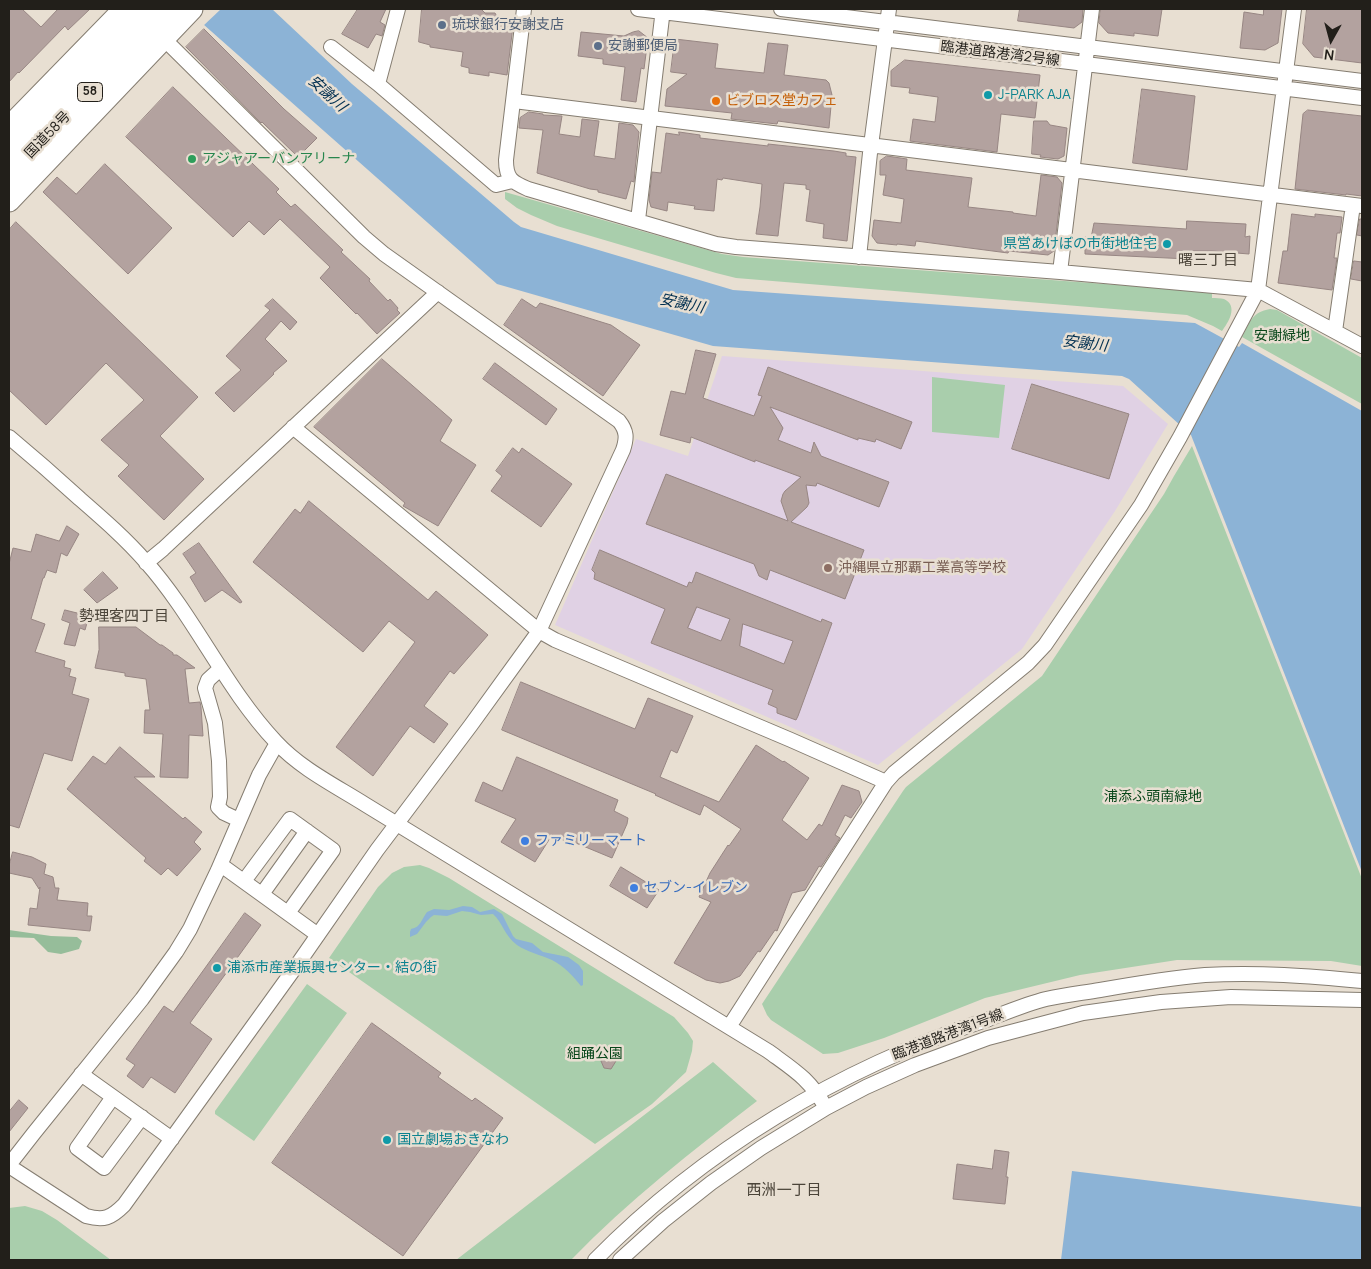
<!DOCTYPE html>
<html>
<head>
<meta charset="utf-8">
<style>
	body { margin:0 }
	#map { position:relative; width:1371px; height:1269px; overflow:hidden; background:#e8dfd2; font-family:Manrope,sans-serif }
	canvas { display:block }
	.frame { position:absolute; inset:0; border:10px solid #221f1a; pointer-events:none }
	.north { position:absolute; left:1306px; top:15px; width:50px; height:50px; -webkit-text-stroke:4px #e8dfd2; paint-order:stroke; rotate:187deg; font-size:14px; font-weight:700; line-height:20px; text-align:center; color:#221f1a }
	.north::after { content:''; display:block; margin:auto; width:18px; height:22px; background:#221f1a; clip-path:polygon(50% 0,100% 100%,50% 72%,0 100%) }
</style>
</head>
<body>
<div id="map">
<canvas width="1371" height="1269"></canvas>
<div class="frame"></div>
<div class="north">N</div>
</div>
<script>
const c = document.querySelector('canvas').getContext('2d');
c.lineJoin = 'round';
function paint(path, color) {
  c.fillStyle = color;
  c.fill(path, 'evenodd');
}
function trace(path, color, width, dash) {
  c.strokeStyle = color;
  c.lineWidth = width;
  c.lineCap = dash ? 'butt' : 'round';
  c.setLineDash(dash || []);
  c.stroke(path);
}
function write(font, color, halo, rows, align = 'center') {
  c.font = font + ' Manrope,"Noto Sans JP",sans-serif';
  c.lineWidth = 5;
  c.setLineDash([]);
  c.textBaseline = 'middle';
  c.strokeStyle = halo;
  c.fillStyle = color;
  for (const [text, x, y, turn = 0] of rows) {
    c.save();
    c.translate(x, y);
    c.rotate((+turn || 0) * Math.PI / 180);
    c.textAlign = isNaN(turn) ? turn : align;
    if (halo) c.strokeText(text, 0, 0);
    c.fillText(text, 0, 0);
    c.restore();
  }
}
const education = new Path2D(`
	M722,356L1123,386L1168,424L1115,511L1022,649L878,765L555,625L636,439L688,456Z`);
const green = new Path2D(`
	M505,192L722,254L743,257L1212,292V298C1215,298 1221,298 1224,299C1239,306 1228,323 1222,331L1213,326L1187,315L736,278L716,273L557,226L531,215L517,208L505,199Z
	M1270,309L1277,310L1362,358V404L1242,337C1250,322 1252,312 1270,309Z
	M932,377L1005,385L999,438L932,432Z
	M1192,446L1362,879V966L1331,961L1177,960L1080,975L985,998L884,1038L838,1053L823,1054L771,1020L767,1015L762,1004L903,791L906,787L1042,676L1164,494L1174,476Z
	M420,865L429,868L449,878L674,1017L688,1033L693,1041L692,1051L686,1072L652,1104L595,1144L329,958L378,887L392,873L404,867Z
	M307,984L347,1013L254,1141L215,1114V1111Z
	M713,1062L757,1101C692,1151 628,1201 571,1260H456Z
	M25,1206L42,1211L57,1220L111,1260H9V1208Z`);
const forest = new Path2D(`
	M9,930L51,936L77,937L82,941L79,949L61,954L48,952L34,938L9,937Z`);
const water = new Path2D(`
	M186,9H272L352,84L514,222L521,227L733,290L1195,323L1239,347L1242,343L1362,411V872L1191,435L1129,379L1122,376L713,346L497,284Z
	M463,906L472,907L480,912L494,909L502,914L513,936L516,939L532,943L543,952L568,957L579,965L583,971V985L581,986C573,976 564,966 552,960C541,955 527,952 517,945C504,935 503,923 493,914L481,915L470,912L462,911L447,916L434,915L431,917L426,922L417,934L410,937V932L411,929C421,927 421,920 427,912L434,909L449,910Z
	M1072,1171L1362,1207V1260H1061Z`);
const pier = new Path2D(`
	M184,9H221L202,27Z`);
const building = new Path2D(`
	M9,9H22L41,27L58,9H90L68,30L65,26L19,73L18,72L9,82Z
	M358,9H386L380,22L385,25L382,36L376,34L368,48L342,34Z
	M422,9H481L485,13H495L499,20H507V25L513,26L507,75L489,72V76L469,73V68L461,66L463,52L430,47V45L419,42Z
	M1020,9H1083L1082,22L1074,28L1018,21Z
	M1101,9H1162L1158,36L1134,33V36L1108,33L1099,23Z
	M1264,9H1282L1278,43L1265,50L1240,48L1244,12L1263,15Z
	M1307,9H1362V63L1314,57L1303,44Z
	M204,29L284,109L317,138L298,157L262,122L261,123L186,47Z
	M639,31L648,38L644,69L641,68L636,102L621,100L625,67L603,64V59L578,56L581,32L624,36L633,32Z
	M675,39L718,44L715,68L764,73L768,43L788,45L784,75L826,80L829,83L832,95L829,128L778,121L777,124L731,119L732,113L665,106L667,89L687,74L671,72Z
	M905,60L1040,75L1035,118L1001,114L997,152L910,141L913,119L935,122L938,97L909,93L910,88L891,86V71Z
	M173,87L279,189L276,192L291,207L295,204L343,250L341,252L370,279L369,281L388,301L390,299L398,308L397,310L400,313L377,334L357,313L356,314L320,278L330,267L280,219L264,235L249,221L233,237L126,137Z
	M1142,89L1195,96L1187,170L1133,163Z
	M1308,110L1362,116V196L1346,194V195L1295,189L1303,114Z
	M529,112L543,114V115L562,116L559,134L580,137L582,119L599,121L594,156L615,159L619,123L633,125L639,132L635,170L634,182L631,181L626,199L598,192V190L590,189L537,173L543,130L519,128L520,118Z
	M1034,121H1047L1050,125L1067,128L1064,156L1058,159L1040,157L1041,155L1032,154Z
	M679,132L700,135V138L768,146V144L834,151L846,153V156L856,157L847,241L823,238L824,224L806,221L810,190L806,189V185L784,183L778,236L756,234L760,207L762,184L723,178L722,180L717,179L714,211L694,209L695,206L668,202L667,211L651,207L649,200L652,172L661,173L666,133L679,135Z
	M887,156L907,159L906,170L972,178L968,207L1013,212V213L1036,216L1041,175L1057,177L1062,183L1054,251L1048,255L1009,251L1008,253L916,241L915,246L897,244V245L877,243L872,236L874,220L901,223L904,199L883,195L886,175H880V161Z
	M105,164L172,228L128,274L43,192L57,177L76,194Z
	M1292,214L1315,217V214L1342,217L1340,233H1337L1334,258H1337L1332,290L1278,283L1283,251H1287Z
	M1360,219H1362V236L1357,235Z
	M1187,221L1246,224L1245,237L1250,236L1249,254L1212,251H1189L1188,259L1085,254V237L1091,238L1094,223L1186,229Z
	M16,222L198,397L160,436L204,479L164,520L118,476L129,465L101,440L144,400L106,363L46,425L9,390V230Z
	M1354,261L1362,262V281L1351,279Z
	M273,299L297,322L290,330L281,321L265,339L287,361L273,373L274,374L234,412L215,393L241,370L226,356L270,310L265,306Z
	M522,299L536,308L540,303L611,325L640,345L603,396L504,325Z
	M696,350L716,354L703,398L754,416L762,396L758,395L768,367L912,422L901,449L876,439L875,442L858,438V440L770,407L783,428L778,440L811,453L814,442L821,456L889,482L879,507L817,483L816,486L806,485L809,503L807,507L791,522L864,550L845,599L770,570L767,580L759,576L754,564L646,524L666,474L788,521L781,501L783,494L785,491L801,477L755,460V462L691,437L690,443L660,435L671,391L685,394Z
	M382,359L452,420L440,441L476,465L438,526L403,506L405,503L314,427Z
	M495,363L557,409L546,425L483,379Z
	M1032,384L1129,414L1109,479L1012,449Z
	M513,448L519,453L522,448L572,484L541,527L491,491L502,476L496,471Z
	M309,501L428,600L436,591L488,635L454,674L450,671L424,706L448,724L434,743L410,726L373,776L336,747L415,642L389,621L363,652L253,562L295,509L300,513Z
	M67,526L79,534L67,556L61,553L56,573L47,570L44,578H43L31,619L45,624L35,652L65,661L64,667L71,669L69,676L76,678L72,694L89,699L72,761L44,753L19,828L9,825V564L13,548L31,552L36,534L59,541Z
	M199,543L242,602L240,603L222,590L205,602L190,577L196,573L183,554Z
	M600,550L687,587L689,582L692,583L696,572L821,622L822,619L832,623L798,716L796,720L777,713V708L768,704L773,690L651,643L665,609L594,579L595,573L592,570ZM697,607L730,619L721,641L688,628ZM743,624L793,641L784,664L740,646Z
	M103,572L118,588L97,603L84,590Z
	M65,610L89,616L85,630L80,628L75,646L64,644L70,623L62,620Z
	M99,627H136L160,645H162L173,653V655H177L195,668L185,669L189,703L200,702L201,707L203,736L189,735L188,778L160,777L163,734L144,733L145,710H150L146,679L125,676V673L95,668L99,650Z
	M521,682L635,729L648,698L693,716L677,753L671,750L660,777L719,802L756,745L783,762L784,761L809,778L782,820L807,840L819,824L822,826L842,785L859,791L862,802L851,818L845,815L835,835L840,838L821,867L819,866L805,890L792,893L777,931L775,930L760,952L758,951L740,976L729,981L720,983L706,980L674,963L711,902L699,897L710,873L728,845L729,846L741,829L704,805L700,815L655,795L656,794L502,730Z
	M120,747L155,777H134L183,819L185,817L202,832L194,842L201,849L177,876L168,868L161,875L144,861L146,858L67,789L93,756L105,764Z
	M517,757L618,800L614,811L628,818L627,824L612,858L571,841L570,843L552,835L535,862L501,842L516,819L475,801L483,782L502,791Z
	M13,852L32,857L46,864L44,874L53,877L55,888H59L57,900L88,903L87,916H92L90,931L28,925L30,908L37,909L40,887L39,889L32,878L9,873V866Z
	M621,867L659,890L647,908L610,886Z
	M245,913L261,925L190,1023L212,1039L175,1093L151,1077L143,1088L127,1076L135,1065L126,1059L164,1006L173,1012Z
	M372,1023L441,1073L438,1077L472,1101L475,1098L503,1118L403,1256L272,1163Z
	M607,1057L616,1061L611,1069L604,1068L601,1061Z
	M19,1100L28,1108L9,1132V1112Z
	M995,1150L1009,1152L1006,1177H1008L1005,1204L953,1199L957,1164L992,1169Z`);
const minor = new Path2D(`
	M398,9L378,84L496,185L512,181
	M524,9L506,160C506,179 512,182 528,189L716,244L736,247L1060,272L1258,290L1362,346
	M638,9L1362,98
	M781,9L1362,81
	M331,47L378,84
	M514,101L1362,206
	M638,220L663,9
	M859,257L870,153L889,9
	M1060,272L1092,9
	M1335,331L1353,205
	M293,427L539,631L555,640L791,740L886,782
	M9,437C33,457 57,478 80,499C103,519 126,539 146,562C195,617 225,688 276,742C301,769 336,786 366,805L768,1051C794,1070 810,1079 826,1108
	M146,563L163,549L438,292
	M220,669L208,680L205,688L215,723L219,761L220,797L218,807L224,813L239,820
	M221,865L318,935
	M244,881L290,819L333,850L288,913
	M262,894L307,831
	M729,1027L886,782L894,773L1028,663L1045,645L1141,505L1180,437L1258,290L1294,9
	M81,1074L172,1139
	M113,1097L77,1148L104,1168L142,1117
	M9,1165L34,1133L142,999L176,952L190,929L218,870L259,775L277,743
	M9,1166L86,1216C104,1221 111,1218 124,1205L297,965L377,850L471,725L539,631L623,450C627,438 627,431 619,421L384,254L364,237L164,39
	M595,1260C703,1150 840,1068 986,1020C1005,1013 1026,1004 1046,999C1064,995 1082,993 1100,990C1134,984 1171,978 1205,975C1258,972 1310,976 1362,981
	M620,1260L663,1221L711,1183L761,1148L826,1108L866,1087L915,1065L988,1038L1083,1013L1161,1002L1231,997L1362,1000`);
const highway = new Path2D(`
	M9,127L124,9
	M9,151L147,9
	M9,176L171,9
	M9,201L192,9`);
const markers = [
	[442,25,5,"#5c6f8a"],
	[598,46,5,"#5c6f8a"],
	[988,95,5,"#0f9aa8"],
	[716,101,5,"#e8710a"],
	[192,159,5,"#2e9e5b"],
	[1167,244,5,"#0f9aa8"],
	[828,568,5,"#8d6e63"],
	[525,841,5,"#3f7fe0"],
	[634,888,5,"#3f7fe0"],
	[217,968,5,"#0f9aa8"],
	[387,1140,5,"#0f9aa8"]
];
const shields = [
	[90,92,25]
];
const shieldNames = [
	["58",90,92]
];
const serviceNames = [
	["琉球銀行安謝支店",452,25],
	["安謝郵便局",608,46]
];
const streetNames = [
	["臨港道路港湾2号線",1000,54,7],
	["国道58号",48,135,-46],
	["臨港道路港湾1号線",948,1035,-21]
];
const cultureNames = [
	["J-PARK AJA",998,95],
	["県営あけぼの市街地住宅",1157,244,"right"],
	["浦添市産業振興センター・結の街",227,968],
	["国立劇場おきなわ",397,1140]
];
const foodNames = [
	["ビブロス堂カフェ",726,101]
];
const leisureNames = [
	["アジャアーバンアリーナ",202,159]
];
const parkNames = [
	["安謝緑地",1282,336],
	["浦添ふ頭南緑地",1153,797],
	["組踊公園",595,1054]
];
const educationNames = [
	["沖縄県立那覇工業高等学校",838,568]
];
const shopNames = [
	["ファミリーマート",535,841],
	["セブン-イレブン",644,888]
];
const waterNames = [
	["安謝川",327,94,42],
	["安謝川",682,304,12],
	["安謝川",1085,344,7]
];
const neighbourhoodNames = [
	["曙三丁目",1208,261],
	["勢理客四丁目",124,617],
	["西洲一丁目",784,1191]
];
paint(education, '#e0d1e4');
paint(green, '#a9ceac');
paint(forest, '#96bd9a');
paint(water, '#8cb3d6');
paint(pier, '#e8dfd2');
paint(building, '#b3a29f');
trace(building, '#978683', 1);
trace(minor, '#857d71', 16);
trace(highway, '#857d71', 23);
trace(minor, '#fff', 14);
trace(highway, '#fff', 21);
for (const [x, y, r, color] of markers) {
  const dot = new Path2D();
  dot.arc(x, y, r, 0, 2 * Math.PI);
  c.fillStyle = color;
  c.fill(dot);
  trace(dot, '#e8dfd2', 2);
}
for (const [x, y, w] of shields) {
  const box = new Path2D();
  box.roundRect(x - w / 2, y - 9.5, w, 19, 4);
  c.fillStyle = '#e8dfd2';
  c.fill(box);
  trace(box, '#221f1a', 1);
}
write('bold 12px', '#221f1a', null, shieldNames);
write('14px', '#4e5e75', '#e8dfd2', serviceNames, 'left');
write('14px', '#221f1a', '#e8dfd2', streetNames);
write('14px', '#0d838f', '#e8dfd2', cultureNames, 'left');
write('14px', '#c56008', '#e8dfd2', foodNames, 'left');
write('14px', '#27864d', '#e8dfd2', leisureNames, 'left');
write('14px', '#074619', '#e8dfd2', parkNames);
write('14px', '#785e54', '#e8dfd2', educationNames, 'left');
write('14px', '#366cbe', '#e8dfd2', shopNames, 'left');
write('italic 15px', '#002f50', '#e8dfd2', waterNames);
write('15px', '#4b4439', '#e8dfd2', neighbourhoodNames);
</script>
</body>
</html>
